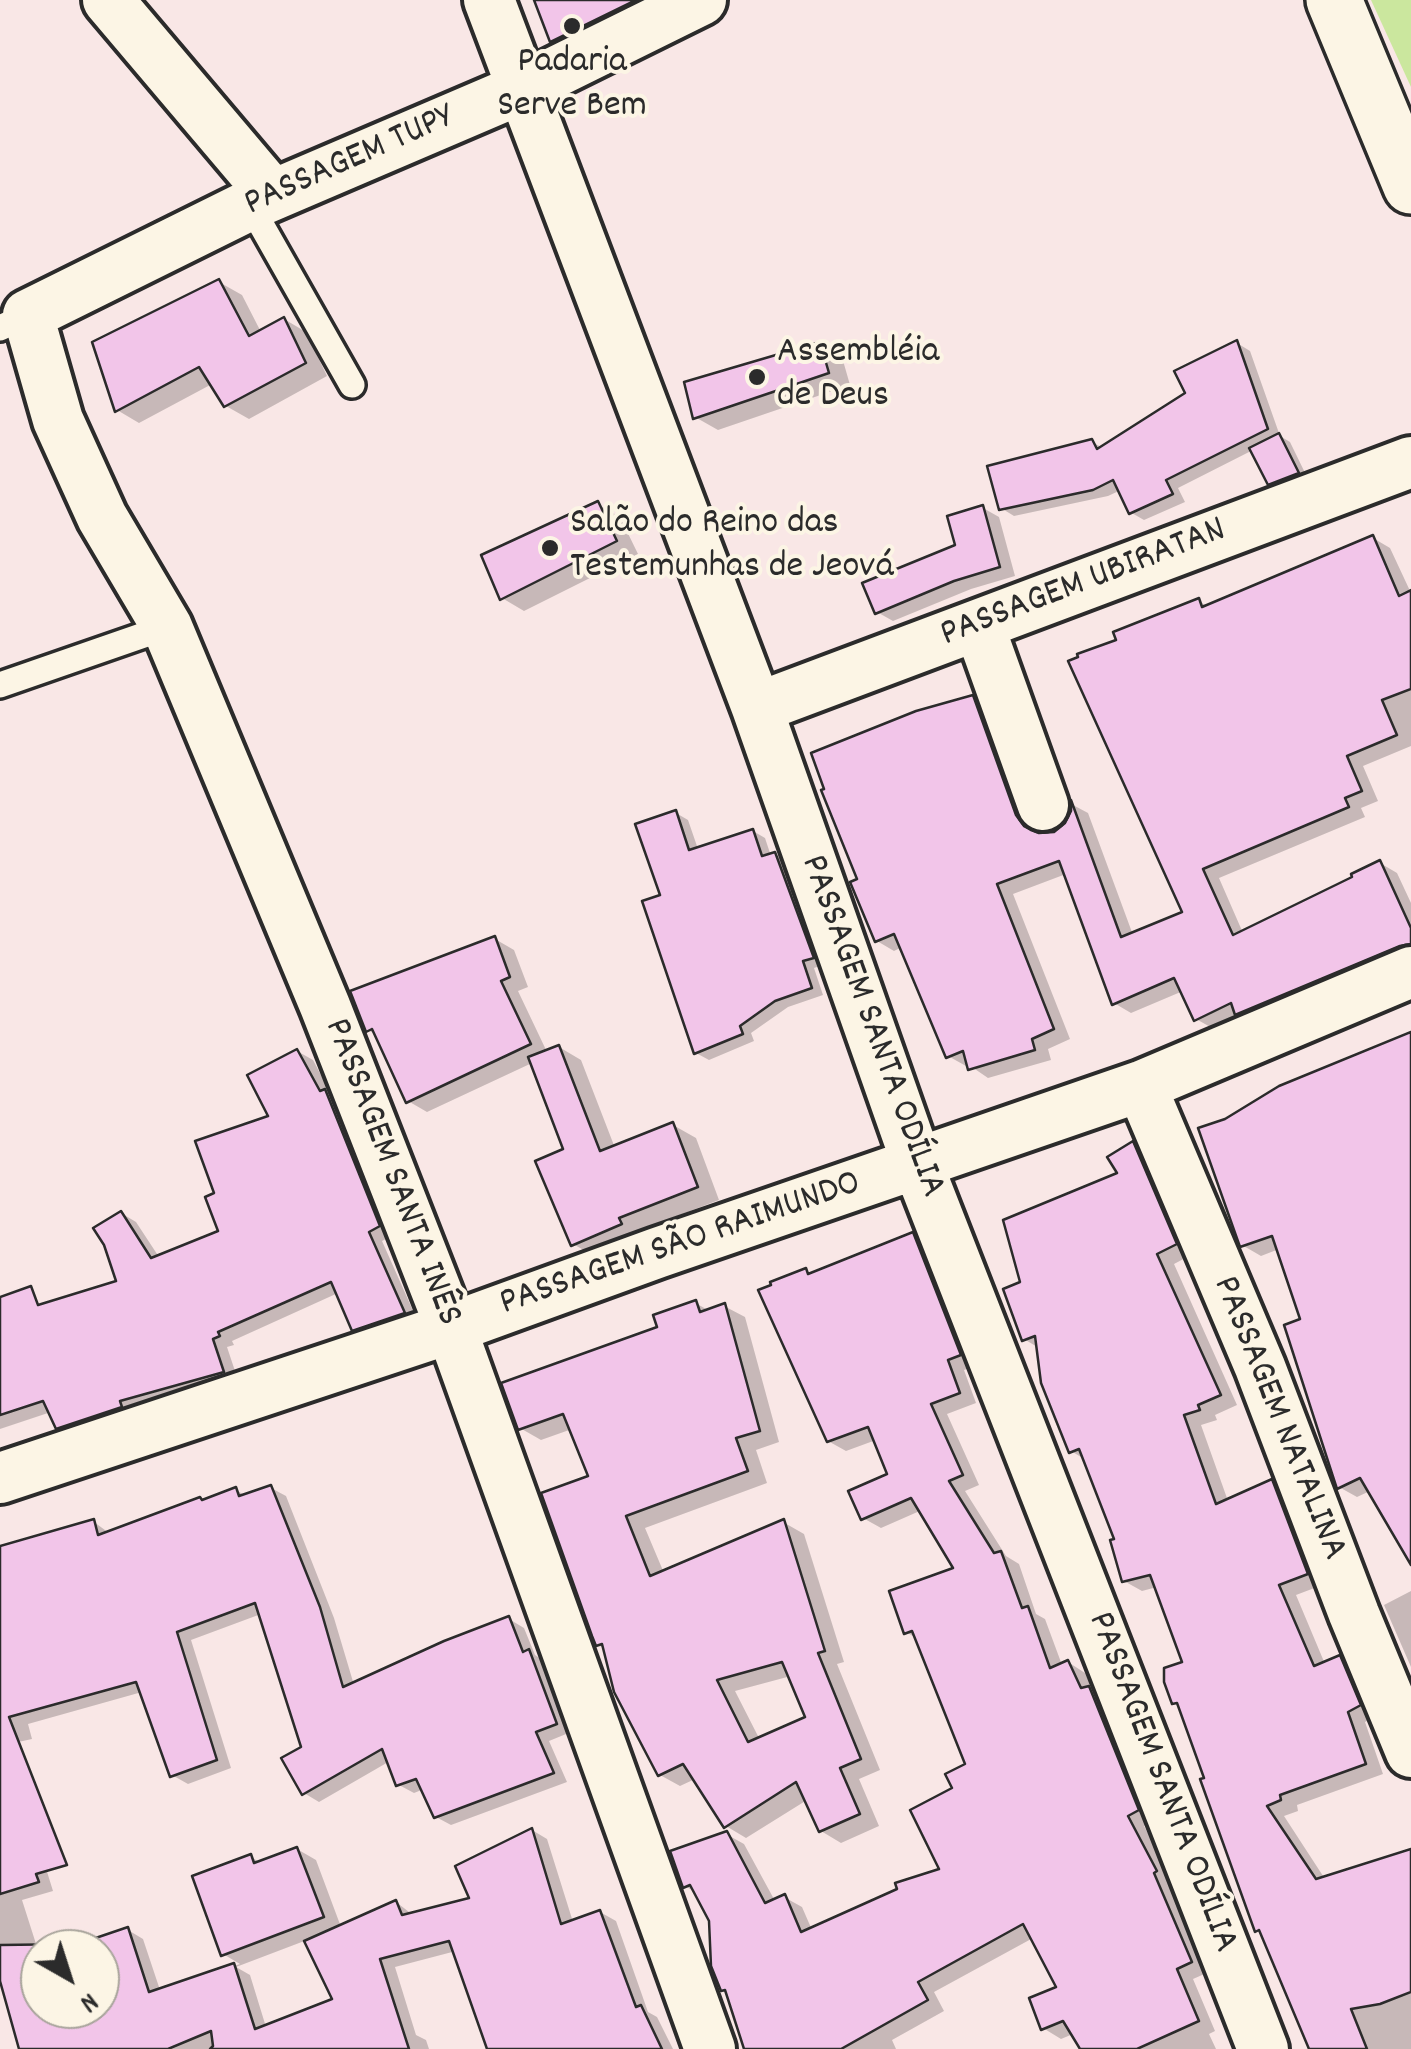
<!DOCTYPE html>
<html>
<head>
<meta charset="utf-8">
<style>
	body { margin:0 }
	#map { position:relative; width:1411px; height:2049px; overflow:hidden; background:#f9e7e6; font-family:Dekko,sans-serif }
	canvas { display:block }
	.north { position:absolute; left:20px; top:1929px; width:100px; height:100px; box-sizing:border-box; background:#fcf5e5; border:2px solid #a8a49b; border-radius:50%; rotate:141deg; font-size:28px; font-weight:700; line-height:40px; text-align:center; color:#2b2b2b }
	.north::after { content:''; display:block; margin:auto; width:35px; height:45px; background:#2b2b2b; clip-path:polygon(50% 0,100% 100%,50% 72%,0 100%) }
</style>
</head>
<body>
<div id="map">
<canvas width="1411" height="2049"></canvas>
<div class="north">N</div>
</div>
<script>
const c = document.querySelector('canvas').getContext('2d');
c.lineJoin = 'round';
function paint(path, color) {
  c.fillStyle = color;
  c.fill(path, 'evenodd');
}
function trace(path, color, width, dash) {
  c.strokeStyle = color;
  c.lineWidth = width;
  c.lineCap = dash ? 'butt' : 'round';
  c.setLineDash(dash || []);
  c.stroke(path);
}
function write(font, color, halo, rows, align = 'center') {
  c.font = font + ' Dekko,sans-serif';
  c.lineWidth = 8;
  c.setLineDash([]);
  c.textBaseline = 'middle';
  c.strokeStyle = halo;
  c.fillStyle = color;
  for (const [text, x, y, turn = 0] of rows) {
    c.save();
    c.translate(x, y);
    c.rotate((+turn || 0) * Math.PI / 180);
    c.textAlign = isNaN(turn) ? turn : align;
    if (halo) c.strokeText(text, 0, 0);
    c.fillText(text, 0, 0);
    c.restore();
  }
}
const green = new Path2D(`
	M1371,0H1411V87Z`);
const shadow = new Path2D(`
	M537,0H664L575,54L552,41Z
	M219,282L242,295L261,332L284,319L306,332L327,376L249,419L226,406L212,384L139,423L117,410Z
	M1237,343L1250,351L1280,436L1290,442L1308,479L1280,490L1270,483L1253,450L1178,488L1185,502L1144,520L1130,512L1121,490L1108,496L1014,516L1001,508L1092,442L1103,448L1188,394Z
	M820,344L842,357L850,385L718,430L695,417Z
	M597,504L620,517L638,554L524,611L502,598Z
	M983,508L999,517L1015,576L971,589L893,621L877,612L958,546Z
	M1373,538L1390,548L1411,593V746L1363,766L1378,801L1361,808L1365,817L1219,878L1243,933L1355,878L1380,863L1397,873L1411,903V957L1255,1023L1242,1016L1214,1029L1196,1019L1183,991L1131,1013L1114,1003L1066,874L1013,894L1070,1039L1048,1049L1051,1060L988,1078L969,1065L966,1066L948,1056L902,947L894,951L877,941L860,880L973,697L990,708L1039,836L1054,834L1067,824L1073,805L1088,813L1133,935L1185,914L1119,641L1198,601L1209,607Z
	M676,813L688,820L698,849L753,831L765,838L771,856L775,854L787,862L825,964L814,968L823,995L788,1007L751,1033L754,1041L709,1060L696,1053L664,897Z
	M495,939L514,950L528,987L518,991L547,1052L559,1047L581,1060L615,1148L673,1125L696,1138L719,1200L640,1230L643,1237L596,1257L573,1244L566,1150L532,1063L427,1112L408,1101L377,1035L368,1030Z
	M1411,1035V1560L1370,1491L1357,1497L1339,1487L1303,1321L1279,1249L1261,1256L1242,1245Z
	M297,1051L313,1060L332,1096L340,1101L394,1235L382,1241L418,1322L370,1338L354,1329L338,1293L232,1341L234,1345L227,1347L238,1380L73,1436L58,1427L51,1412L0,1429V1354L119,1283L121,1213L136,1222L159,1257L221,1233L217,1195L271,1117Z
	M1133,1144L1151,1155L1193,1254L1174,1264L1237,1405L1215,1415L1217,1420L1201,1425L1228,1501L1272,1482L1290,1492L1325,1584L1296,1595L1325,1664L1340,1658L1358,1668L1377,1716L1365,1722L1383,1774L1297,1805L1298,1811L1284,1816L1325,1879L1411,1852V2049H1312L1263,1933L1257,1930L1181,1706L1174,1703L1185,1663L1157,1587L1142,1591L1124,1581L1117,1541L1086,1460L1071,1451L1039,1348L1024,1339L1023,1284L1120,1174Z
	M913,1235L931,1245L978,1365L964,1370L976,1403L947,1414L979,1485L965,1491L1006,1556L1019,1564L1036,1614L1045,1619L1062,1665L1068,1662L1085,1673L1094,1692L1107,1699L1155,1820L1144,1826L1173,1881L1170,1883L1209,1972L1193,1979L1215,2031L1209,2034L1216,2049H1083L1073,2034L1061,2039L1043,2028L1059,1989L1033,1938L934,1992L944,2011L892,2040L896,2049H753L728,1992L723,1990L711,1920L697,1893L685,1886L726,1834L744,1844L775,1901L784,1897L802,1907L812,1930L943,1870L955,1789L968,1765L918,1639L906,1632L957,1570L922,1510L881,1528L863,1518L890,1476L876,1440L846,1451L828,1441L806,1271L812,1275Z
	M695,1303L710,1311L724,1306L745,1317L779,1442L756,1450L767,1483L645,1528L664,1573L783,1522L804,1534L844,1662L837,1664L880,1770L859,1779L879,1826L841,1843L821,1831L807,1800L746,1838L726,1826L695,1779L680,1786L660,1775L606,1649L598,1645L591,1477L572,1429L541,1440L520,1428ZM791,1676L808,1718L760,1740L735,1691Z
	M271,1488L286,1496L334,1618L354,1685L509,1619L524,1628L535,1655L544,1661L571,1732L549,1741L567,1782L451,1825L436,1817L424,1789L414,1793L399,1785L390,1761L319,1802L304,1793V1748L261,1614L191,1640L231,1768L188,1784L172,1775L142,1692L28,1724L32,1739L0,1746V1548L94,1522L109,1533L236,1490L246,1496Z
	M1411,1591V1667L1384,1605Z
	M532,1830L547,1839L573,1922L600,1912L616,1921L648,2012L657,2017L673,2049H487L456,1951L395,1967L416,2035L426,2040L429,2049H19L4,1987L0,1985V1864L44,1862L53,1891L22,1900L37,1947L78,1946L128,1930L143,1939L160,1990L240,1964L223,1954L251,1857L261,1863L297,1849L316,1860L341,1927L396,1902L413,1915L473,1900ZM307,1940L336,2000L266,2027L250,1975L236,1967ZM40,1949H100V2009H40Z`);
const building = new Path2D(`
	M534,0H636L550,42Z
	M219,279L249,336L284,317L306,363L224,407L199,367L115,412L92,342Z
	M1237,340L1268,429L1166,480L1173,494L1129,514L1113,480L1093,490L999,510L987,466L1092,439L1097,449L1185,393L1174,371Z
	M820,342L829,373L693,419L684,382Z
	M1279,433L1299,473L1268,485L1249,448Z
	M598,501L617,541L500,600L481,555Z
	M983,505L1000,567L954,581L875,614L862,583L955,545L947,516Z
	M1373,535L1399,596L1411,590V689L1382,700L1397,735L1347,756L1362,791L1345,798L1349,807L1203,869L1233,935L1352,877L1351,874L1380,860L1411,928V944L1400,946L1235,1015L1231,1003L1194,1021L1174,978L1112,1005L1059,861L997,884L1054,1029L1032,1039L1035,1050L968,1070L963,1051L946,1058L894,934L875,942L850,882L857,879L821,790L824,789L811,753L916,711L973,695L1016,815L1024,826L1039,833L1054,832L1065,823L1071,811V800L1121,937L1182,912L1068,661L1078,657L1077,654L1116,640L1113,632L1199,598L1202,607Z
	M676,810L689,850L753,829L762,856L775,852L814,958L803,961L812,988L775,1001L740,1026L743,1034L694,1054L642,901L660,895L635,824Z
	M495,936L510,977L501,981L531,1044L406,1103L372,1029L366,1032L350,991Z
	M1411,1032V1565L1360,1478L1337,1489L1284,1325L1300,1319L1272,1236L1240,1247L1198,1128L1225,1119L1279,1086Z
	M559,1045L600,1151L673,1122L698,1187L619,1218L622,1224L571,1246L535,1161L563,1149L528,1057Z
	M297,1049L320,1091L325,1089L374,1211L380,1226L369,1232L405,1313L352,1331L331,1282L218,1332L220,1336L213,1339L224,1372L120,1401L122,1407L56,1429L43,1401L0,1415V1297L31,1286L38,1305L116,1281L104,1245L93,1228L121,1211L151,1258L218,1231L205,1197L214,1193L195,1141L268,1116L247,1075Z
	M1133,1141L1177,1244L1157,1254L1221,1395L1198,1405L1200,1410L1184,1415L1216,1504L1272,1479L1308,1574L1279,1585L1314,1666L1340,1655L1361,1705L1348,1712L1366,1764L1280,1795L1281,1800L1267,1806L1316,1879L1411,1849V1992L1380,2004L1351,2009L1367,2049H1309L1259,1930L1255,1932L1200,1779L1204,1778L1177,1703L1172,1704L1164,1682V1668L1182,1662L1150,1575L1122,1582L1110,1540L1114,1539L1079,1449L1069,1453L1041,1383L1035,1336L1022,1341L1003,1289L1020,1282L1003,1220L1117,1173L1107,1157Z
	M913,1232L961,1355L948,1360L960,1393L931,1404L963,1475L949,1481L994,1553L1001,1551L1022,1608L1028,1606L1050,1668L1068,1660L1081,1688L1089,1686L1139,1810L1128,1816L1157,1871L1154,1873L1192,1962L1177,1969L1199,2021L1137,2049H1080L1063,2021L1041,2030L1029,1998L1056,1987L1023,1924L918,1982L928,2000L841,2049H744L725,1990L721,1991L711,1966L709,1921L690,1885L683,1888L670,1851L727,1831L765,1903L785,1894L801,1932L897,1889L895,1883L939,1869L910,1810L952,1788L945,1774L965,1764L912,1631L904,1634L889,1591L953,1568L911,1498L861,1520L848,1491L887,1474L868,1427L827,1442L758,1290L771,1285L770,1282L806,1268L808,1274Z
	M696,1300L700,1312L725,1303L760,1431L736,1438L748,1471L626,1516L650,1576L784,1519L825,1651L818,1653L861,1759L840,1768L860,1814L819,1832L796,1782L724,1828L683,1764L658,1776L614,1692L602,1644L596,1646L592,1636L541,1493L588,1476L563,1414L518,1430L501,1383L657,1327L653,1315ZM782,1662L805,1717L748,1742L717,1680Z
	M271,1485L320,1607L343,1687L444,1641L509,1616L523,1652L529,1649L557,1724L536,1732L554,1773L434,1818L416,1779L396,1786L382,1749L302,1795L281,1758L301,1747L255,1603L177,1632L217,1760L170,1777L136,1682L9,1717L67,1865L36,1874L39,1882L0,1894V1546L94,1519L98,1535L200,1497L202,1500L236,1487L239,1496Z
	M532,1828L561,1924L600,1910L636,2007L641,2005L662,2049H487L449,1941L380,1959L409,2049H210L213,2046L211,2031L168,2049H19L0,1981V1945L78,1944L128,1927L149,1992L234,1963L255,2029L332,1999L304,1941L396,1900L402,1915L469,1898L455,1866ZM40,1949H100V2009H40Z
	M297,1847L324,1917L221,1956L192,1876L251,1854L254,1863Z`);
const service = new Path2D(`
	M250,205L352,385
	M0,328L28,315
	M0,685L167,627`);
const minor = new Path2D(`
	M108,0L273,195
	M489,0L757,708L917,1163L1263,2049
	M701,0L521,89L250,205L28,315L58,420L102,517L167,627L325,1006L451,1328L710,2049
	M979,626L1043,805
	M757,708L1411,462
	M1141,1086L1260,1367L1354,1614L1411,1752
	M0,1478L451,1328L657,1253L1141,1086L1411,972`);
const secondary = new Path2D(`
	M1334,0L1411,186`);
const markers = [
	[572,26,10,"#2b2b2b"],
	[757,377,10,"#2b2b2b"],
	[550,548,10,"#2b2b2b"]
];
const poiNames = [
	["Padaria",572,65,"center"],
	["Serve Bem",572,109,"center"],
	["Assembléia",777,355],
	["de Deus",777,399],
	["Salão do Reino das",570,526],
	["Testemunhas de Jeová",570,570]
];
const streetNames = [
	["PASSAGEM TUPY",350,163,-24],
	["PASSAGEM UBIRATAN",1084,585,-21],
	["PASSAGEM SANTA ODÍLIA",870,1027,70],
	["PASSAGEM SANTA INÊS",390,1173,69],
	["PASSAGEM SÃO RAIMUNDO",681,1246,-19],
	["PASSAGEM NATALINA",1277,1419,68],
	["PASSAGEM SANTA ODÍLIA",1160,1783,69]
];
paint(green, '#cbe79e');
paint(shadow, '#0003');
paint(building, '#f2c5e9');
trace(building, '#2b2b2b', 2.5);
trace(service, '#2b2b2b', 32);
trace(minor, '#2b2b2b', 58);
trace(secondary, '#2b2b2b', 62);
trace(service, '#fcf5e5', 25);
trace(minor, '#fcf5e5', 50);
trace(secondary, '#fcf5e5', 55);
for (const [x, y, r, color] of markers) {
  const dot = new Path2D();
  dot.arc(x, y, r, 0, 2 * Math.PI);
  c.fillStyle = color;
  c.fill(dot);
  trace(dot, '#fcf5e5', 4);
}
write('38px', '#2b2b2b', '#fcf5e5', poiNames, 'left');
write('38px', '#2b2b2b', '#fcf5e5', streetNames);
</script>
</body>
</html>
